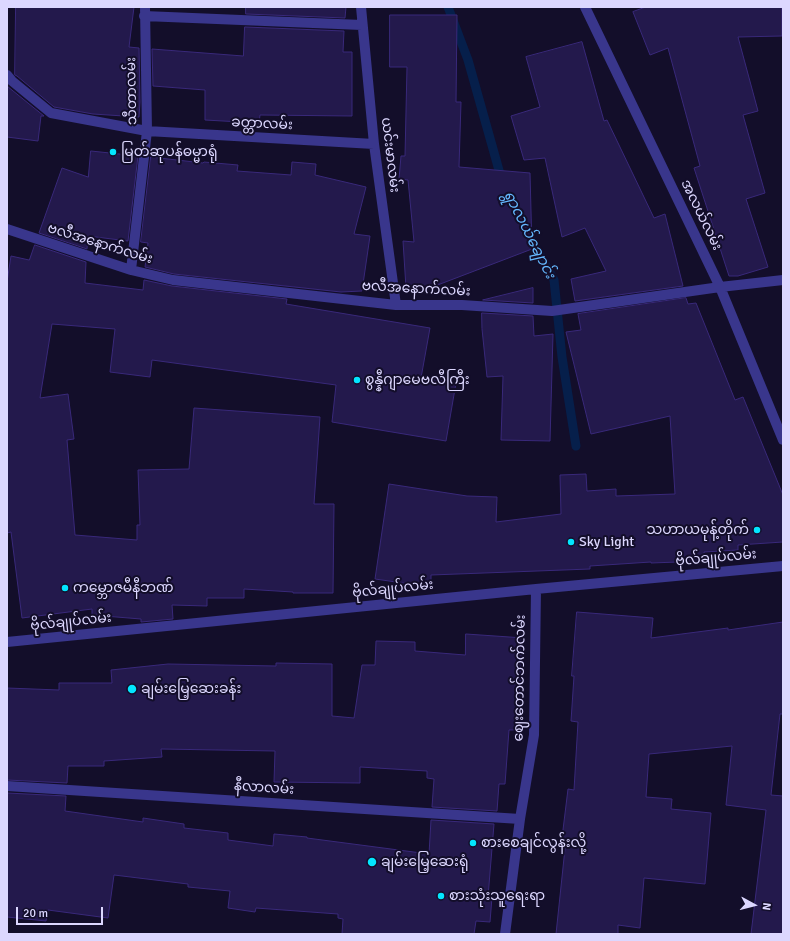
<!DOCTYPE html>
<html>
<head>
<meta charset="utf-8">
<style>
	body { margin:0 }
	#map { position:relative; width:790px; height:941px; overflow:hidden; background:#130e2a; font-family:Signika,sans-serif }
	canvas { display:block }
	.frame { position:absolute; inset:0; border:8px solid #dcd7ff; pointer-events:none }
	.north { position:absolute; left:734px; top:885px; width:40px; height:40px; -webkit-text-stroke:3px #130e2a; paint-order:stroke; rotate:97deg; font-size:11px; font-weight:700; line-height:16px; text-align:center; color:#dcd7ff }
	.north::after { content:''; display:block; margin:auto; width:14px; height:18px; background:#dcd7ff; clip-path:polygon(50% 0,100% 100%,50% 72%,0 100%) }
	.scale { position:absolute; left:16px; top:907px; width:87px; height:18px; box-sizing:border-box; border:2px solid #dcd7ff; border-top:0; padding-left:5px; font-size:12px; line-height:14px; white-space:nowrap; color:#dcd7ff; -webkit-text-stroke:3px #130e2a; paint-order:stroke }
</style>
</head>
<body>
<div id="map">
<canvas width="790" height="941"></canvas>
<div class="frame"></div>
<div class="north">N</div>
<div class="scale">20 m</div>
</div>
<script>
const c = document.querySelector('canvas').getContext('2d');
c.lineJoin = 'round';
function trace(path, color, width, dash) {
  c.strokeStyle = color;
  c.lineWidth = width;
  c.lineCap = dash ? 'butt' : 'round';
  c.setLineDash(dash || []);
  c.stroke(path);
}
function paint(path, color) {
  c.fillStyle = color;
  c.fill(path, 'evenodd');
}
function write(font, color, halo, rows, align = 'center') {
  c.font = font + ' Signika,"Noto Sans Myanmar",sans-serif';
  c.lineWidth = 4;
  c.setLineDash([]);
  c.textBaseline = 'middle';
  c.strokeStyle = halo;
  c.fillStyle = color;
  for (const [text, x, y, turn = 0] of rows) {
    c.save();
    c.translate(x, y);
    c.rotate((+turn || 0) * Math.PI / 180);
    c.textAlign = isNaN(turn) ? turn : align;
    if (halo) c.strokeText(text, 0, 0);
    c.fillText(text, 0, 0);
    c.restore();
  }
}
const stream = new Path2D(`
	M448,7L468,60L502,181
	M526,230L554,280L562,357L576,446`);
const building = new Path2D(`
	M16,7H134L129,47L139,48L140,102L139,117L93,114L54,107L17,76L15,75Z
	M246,7H346L345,18L246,14Z
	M646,7H782V36L738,37L758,111L743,115L765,193L746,199L768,267L738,276H729L694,168L700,166L668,48L650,55L633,12Z
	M390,15H457L456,102H461L459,167L530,173L532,249L435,286L406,288L403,241L414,242L408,180L399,179L401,156H405L407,67H390Z
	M245,27L344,31L343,52H352V116L260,115L259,123L205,120V90L153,86L152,49L243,56Z
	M582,42L604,121L607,120L654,218L665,214L683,286L575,301L571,279L606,271L585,228L562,237L545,158L524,160L511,116L540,107L526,57Z
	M7,86L44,116H41L38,141L7,137Z
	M91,151L138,156L128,241L88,236L87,249L39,233L62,168L88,177Z
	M151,157L203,163L204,162L238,165L237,171L291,175L292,162L316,164L315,175L366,187L354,234L370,236L362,291L341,292L174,274L145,267L148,243L141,242Z
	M35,245L86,262L85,283L143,290L144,280L172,286L287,299L286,304L430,328L421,378L456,383L446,441L332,422L336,385L152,360L150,377L110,372L115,329L52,324L40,398L68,394L74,439L67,440L75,535L137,540V525H140L138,470L189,469L194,408L320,417L314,504H334L333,593H293V592L244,589V598H207V606L172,605L173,619L141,622V619L92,615V609L22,618L11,532L7,533V282L11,256L29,260Z
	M533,288V303L483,300Z
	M686,298L688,304L696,303L735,400L743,397L783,495V542L738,545V550L704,552L705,561L651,563V562L590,566V569L431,575V587L375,579L389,484L467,496L497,497L496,522L561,514L560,475L586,474L587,491L616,489V496L675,494L670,416L591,434L566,332L581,330L578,314Z
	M482,313L533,316L534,336L553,334L550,441L501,440L503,376L487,377L482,329Z
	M577,612L653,618L651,638L728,628V630L783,622V714H780L771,795L783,796V934H751L766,810L726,805L732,746L649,754L646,797L672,799L671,809L711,813L705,884L644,878L640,928L618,925V934H556L566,839L562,838L568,789L574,790L578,722L571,721L574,676H572Z
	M466,634L524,638L516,730H509L505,784H499L497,811L432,807L434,779L427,778V771L360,767V783L274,782L275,751L161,749L162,757L104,761V766H68L67,783L7,780V688L59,690V683H112L111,670L168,664L276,666V663L332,664V716L354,718L362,665H375L376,641L415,642V651L465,655Z
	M7,793L66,796L65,811L143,822V818L184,824V828L228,833V840L273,846L274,834L307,837V838L429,854L431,820L494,824L488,897H492L490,922L476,921L474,934H342L343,919L338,918V914L256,908L255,912L228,908L230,891L188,887V884L114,875L108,918L48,910L46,921L7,917Z`);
const minor = new Path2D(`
	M361,7L374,144L396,305
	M585,7L720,287L783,440
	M144,16L362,25
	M7,75L12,81L51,113L147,131L374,144
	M7,229L131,270L173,280L396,305H462L552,311L720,287L783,280
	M131,270L147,131L145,7
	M7,642L536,589L783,566
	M7,786L520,819
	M505,934L520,819L534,735L536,589`);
const markers = [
	[113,152,4,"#03e6ff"],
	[357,380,4,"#03e6ff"],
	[757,530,4,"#03e6ff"],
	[571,542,4,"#03e6ff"],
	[65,588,4,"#03e6ff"],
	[132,689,5,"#03e6ff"],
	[473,843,4,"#03e6ff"],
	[372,862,5,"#03e6ff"],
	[441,896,4,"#03e6ff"]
];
const streetNames = [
	["သီတာလမ်း",132,91,-91],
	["ခတ္တာလမ်း",262,124,3],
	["ယင်းမာလမ်း",390,155,83],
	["အလယ်လမ်း",701,215,64],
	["ဗလီအနောက်လမ်း",100,244,17],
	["ဗလီအနောက်လမ်း",416,289,3],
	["ဗိုလ်ချုပ်လမ်း",716,558,-5],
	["ဗိုလ်ချုပ်လမ်း",393,589,-6],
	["ဗိုလ်ချုပ်လမ်း",71,622,-6],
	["ဈေးတောင်ဘက်လမ်း",520,678,-89],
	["နီလာလမ်း",264,788,4]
];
const poiNames = [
	["မြတ်ဆုပန်ဓမ္မာရုံ",121,152],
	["စွန္နီဂျာမေဗလီကြီး",365,380],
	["သဟာယမုန့်တိုက်",749,530,"right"],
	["Sky Light",579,542],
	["ကမ္ဘောဇမီနီဘဏ်",73,588],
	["ချမ်းမြေ့ဆေးခန်း",141,689],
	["စားစေချင်လွန်းလို့",481,843],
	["ချမ်းမြေ့ဆေးရုံ",381,862],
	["စားသုံးသူရေးရာ",449,896]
];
const waterNames = [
	["ရွာလယ်ချောင်း",529,235,63]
];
trace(stream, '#061f4b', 9);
paint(building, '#23194c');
trace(building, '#39297a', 1);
trace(minor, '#39368c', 10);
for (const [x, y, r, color] of markers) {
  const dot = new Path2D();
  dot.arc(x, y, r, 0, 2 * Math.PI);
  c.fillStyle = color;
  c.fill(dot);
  trace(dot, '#130e2a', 1.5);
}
write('14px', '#dcd7ff', '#130e2a', streetNames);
write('14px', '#dcd7ff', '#130e2a', poiNames, 'left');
write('italic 15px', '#65b8ff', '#130e2a', waterNames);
</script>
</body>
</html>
